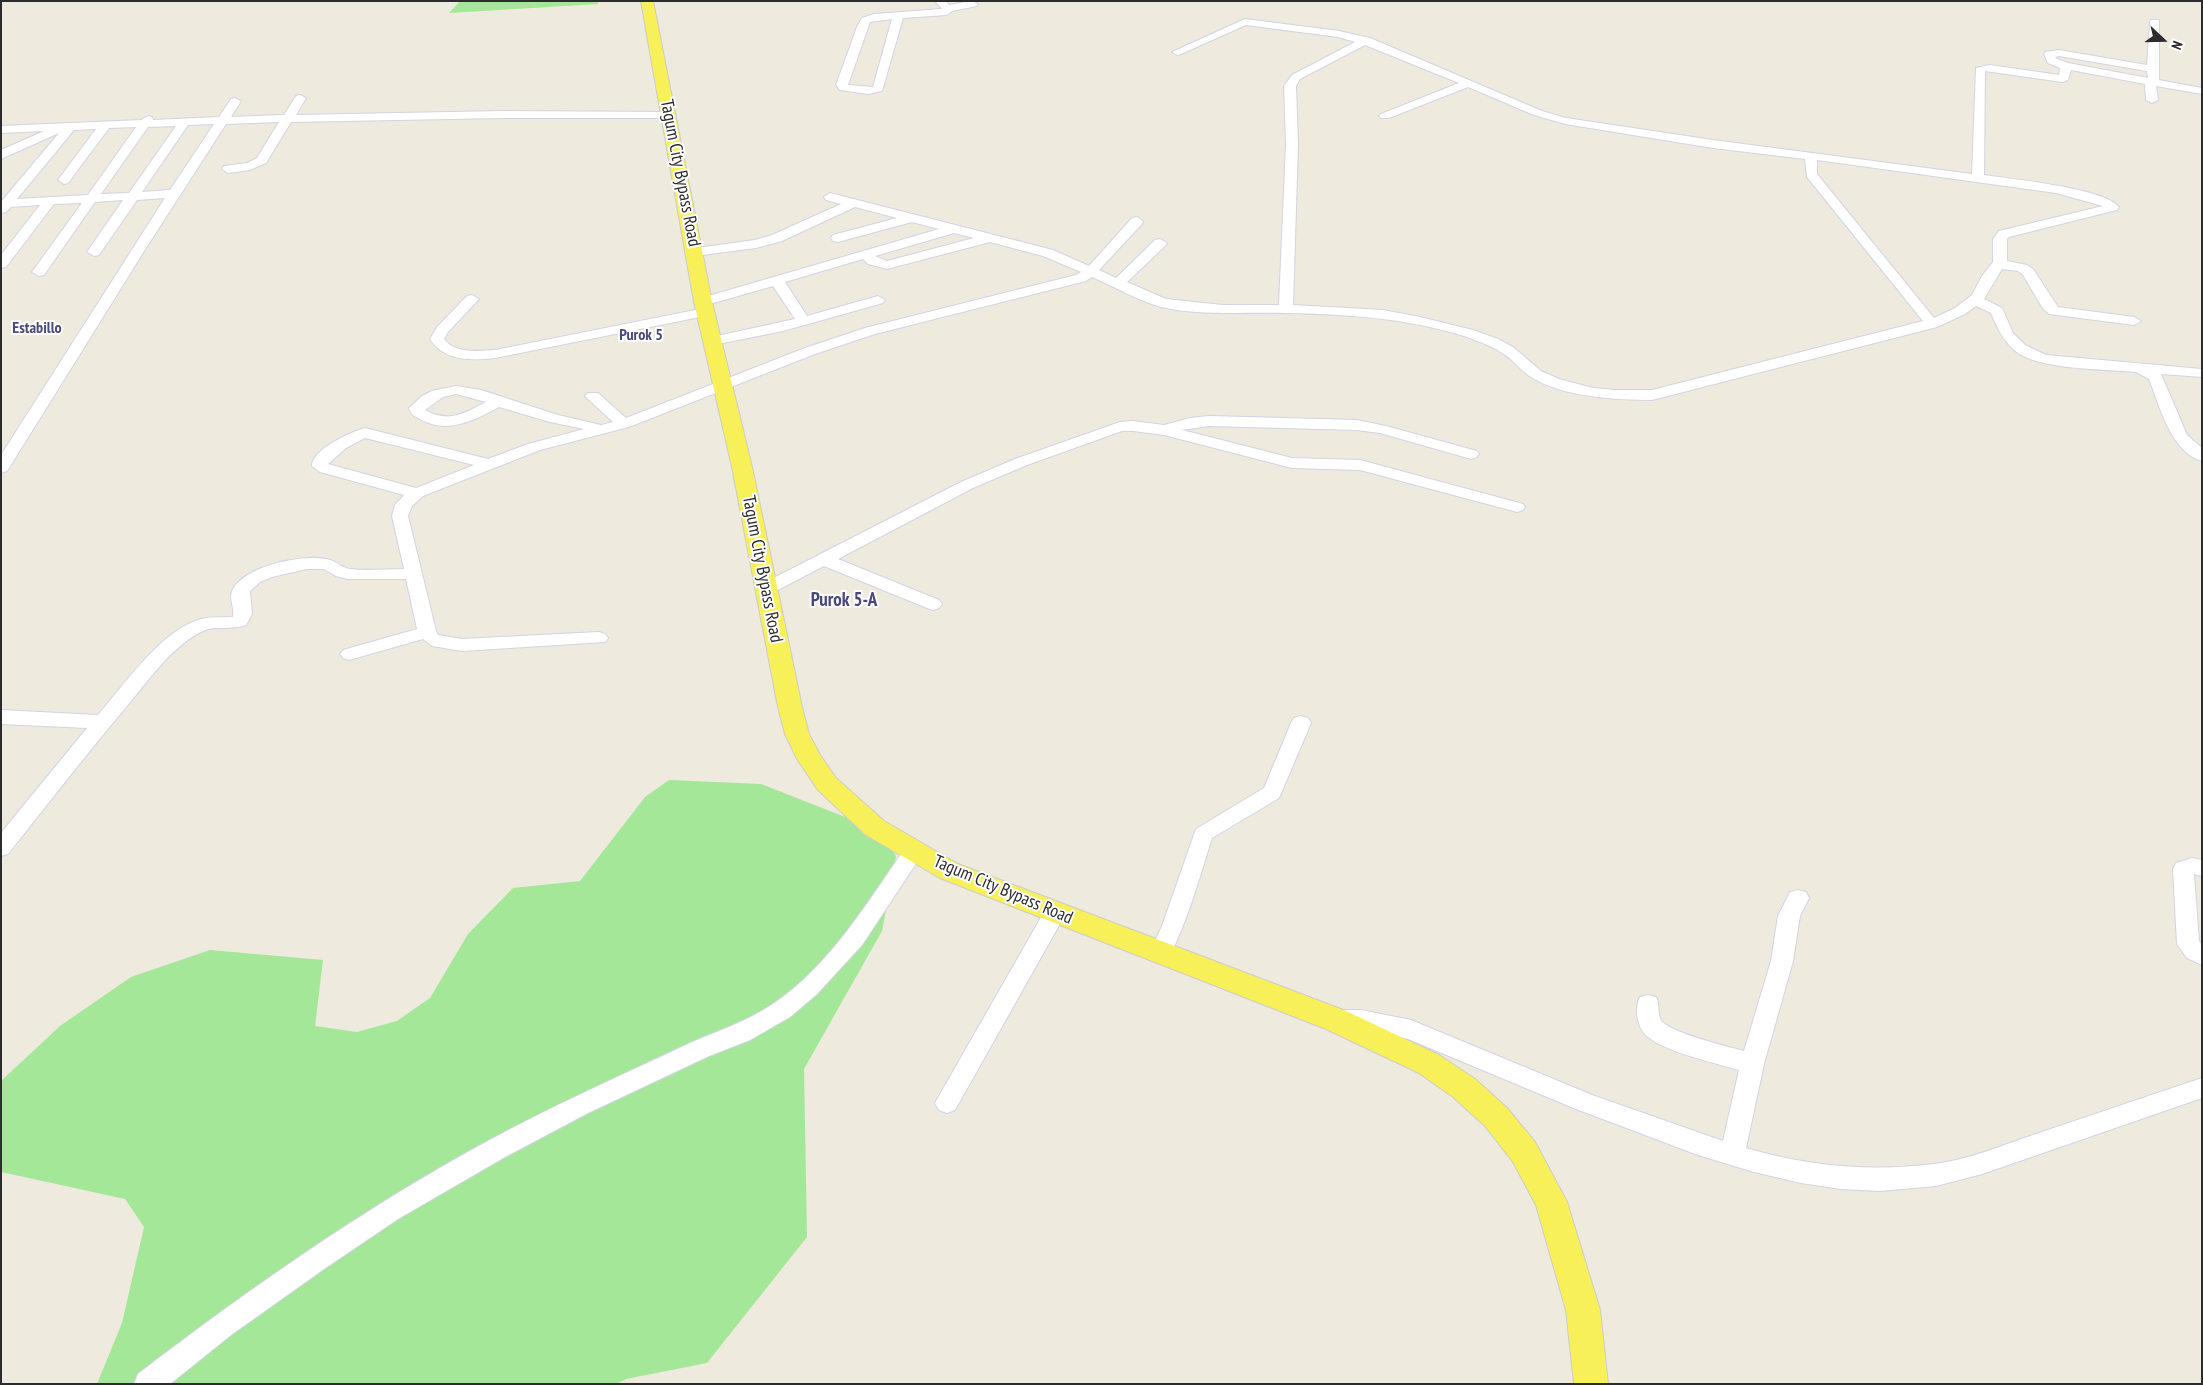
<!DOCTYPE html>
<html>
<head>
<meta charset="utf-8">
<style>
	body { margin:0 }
	#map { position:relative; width:2203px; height:1385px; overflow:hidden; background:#eeeadd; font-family:"PT Sans Narrow",sans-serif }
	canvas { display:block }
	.frame { position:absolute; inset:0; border:2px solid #2c2c2c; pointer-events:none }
	.north { position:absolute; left:2138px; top:15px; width:50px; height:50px; -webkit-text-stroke:4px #fff; paint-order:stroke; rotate:111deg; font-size:14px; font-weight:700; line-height:20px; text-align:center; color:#2c2c2c }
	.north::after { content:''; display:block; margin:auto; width:18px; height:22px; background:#2c2c2c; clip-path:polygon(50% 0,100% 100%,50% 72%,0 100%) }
</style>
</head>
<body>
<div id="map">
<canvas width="2203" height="1385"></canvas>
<div class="frame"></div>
<div class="north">N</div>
</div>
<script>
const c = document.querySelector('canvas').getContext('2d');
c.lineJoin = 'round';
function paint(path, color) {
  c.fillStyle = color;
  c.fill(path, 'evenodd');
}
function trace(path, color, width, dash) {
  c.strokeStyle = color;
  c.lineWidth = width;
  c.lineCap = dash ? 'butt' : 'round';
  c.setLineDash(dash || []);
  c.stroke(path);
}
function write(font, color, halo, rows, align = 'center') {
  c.font = font + ' "PT Sans Narrow",sans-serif';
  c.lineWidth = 4;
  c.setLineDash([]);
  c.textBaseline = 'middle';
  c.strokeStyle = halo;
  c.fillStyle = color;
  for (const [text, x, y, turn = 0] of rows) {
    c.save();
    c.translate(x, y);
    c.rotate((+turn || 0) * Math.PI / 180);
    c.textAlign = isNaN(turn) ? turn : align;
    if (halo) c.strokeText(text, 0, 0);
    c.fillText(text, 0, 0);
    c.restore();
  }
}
const green = new Path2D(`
	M460,1H598V4L449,13Z
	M669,780L761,784L881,831L896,856L882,931L804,1069L807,1237L707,1363L626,1379L616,1384H97L122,1323L144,1227L125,1199L1,1172V1081L60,1026L131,977L210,950L323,960L315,1026L357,1032L397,1021L430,998L468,934L513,888L580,881L645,797Z`);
const minor = new Path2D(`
	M935,1H946L949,5L972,1L978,4L977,6L952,11L947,15L903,18L882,91L868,94L840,90L836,85L857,27L862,18L874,14L942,9ZM892,19L873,87L848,85L870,22Z
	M1245,19L1339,31L1370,38L1542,111L1566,118L1713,140L1972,174L1976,68L1990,65L2059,75L2060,68L2048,63L2044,54L2045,52L2059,50L2147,65L2150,22L2151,20H2159V80L2202,88V94L2156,86L2158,100L2152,103L2146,100L2145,84L2071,70L2068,80L2062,82L1985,71L1984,175C2011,179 2104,188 2119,207L2117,210L2009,237L2007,239V261L2027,265L2033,269L2058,307L2134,317L2141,321L2134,325L2049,314L2042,307L2023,275L2018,271L2002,269L1984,299L2002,308L2013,333L2025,345L2046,355L2202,369V377L2161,374L2187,435L2202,448V461C2171,453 2159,404 2149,379L2136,372C2105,369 2036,370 2014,350C2002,339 1997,327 1991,313L1976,306L1965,314L1937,327L1652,400C1616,400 1562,397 1531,377C1520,370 1513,359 1502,353C1491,345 1477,341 1464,336C1406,318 1345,314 1285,313C1245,312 1200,316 1161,307C1139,301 1113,286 1092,277L1086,281L875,334L815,354L629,427L540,450L423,496L412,506L408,516L436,631L438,635L462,639L599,632L605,634L608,638L605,642L462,651L432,646L423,639L349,660L343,658L340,654L343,650L417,629L406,579H347L336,576L324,569H307L272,577L260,582L250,591L252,614L246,625C233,630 214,626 205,630C174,644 152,676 131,701C89,751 49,802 8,854L1,856V833L87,728L1,724V710L98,715C124,685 160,632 198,620C210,616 221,618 233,617C235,609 229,599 232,591C243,566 302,554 326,559C335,560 342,568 350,569C367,571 386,569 404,569L392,516L395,505L404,495L320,472L312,466C312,449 351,432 365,428L488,459L528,444L584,429L550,422L499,407C475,420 447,435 420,419C414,416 411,415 409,408L422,396L432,391L456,386L481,390L558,415L601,425L613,422L588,399L585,396L588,393H598L626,418L805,348L865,328L1076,275L1081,272L1043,256L990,242L887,269L868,264L863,259L785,282L807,316L878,296L885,300L883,303L783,331L713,345L706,341L708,338L795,319L773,286L703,306L696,302L698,299L939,229L912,222L838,242L833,241L831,238L833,235L897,218L855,207L782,241L756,248L695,256L690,255L688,252L690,249L755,240L772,235L841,204L826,200L824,197L830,193L1053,250L1089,266L1132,218L1137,217L1143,221L1142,224L1099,270L1116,278L1155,240L1160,239L1167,243L1165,246L1127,282L1166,299L1223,305H1279L1286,144L1284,86L1292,75L1355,42L1338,37L1246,25L1181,54L1177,55L1172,52ZM1365,45L1459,83L1381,114L1379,116L1381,118H1389L1468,87L1534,115L1565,124L1713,148L1805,159L1807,177L1923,321L1652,390H1615L1593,388L1559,379L1541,371L1513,347L1498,339L1473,330L1420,317L1383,310L1293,305L1298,144L1296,86L1300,79ZM2059,56L2147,71L2148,78L2068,63L2057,59L2055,57ZM1817,160L2056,193L2103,206L1999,231L1993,239V262L1982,276L1972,295L1955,308L1934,318L1817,174ZM954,233L974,238L887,261L875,256ZM456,394L486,402C463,414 449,423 425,410L443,397ZM365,438L474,465L416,488L328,464L346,448Z
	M300,95L306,98L296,115L502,111L669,112L675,115L669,118H502L291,122L266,163L250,170L228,173L222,169L224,166L247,163L257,158L279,122L226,124L146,248L9,468L7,471L1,473V455L165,198L137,200L99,255L94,256L87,252L123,200L95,202L44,275L39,276L32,272L82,203L54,204L6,267L1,268V255L40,205L11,207L6,212L2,213L1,202L59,133L1,159V150L44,131L1,133V126L141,120L148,116L152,117L153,120L219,117L231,99L235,98L241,101L231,117L284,115L296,96ZM214,124L170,190L142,192L188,125ZM176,126L129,193L101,194L148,127ZM136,127L88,195L17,199L74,130L96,129L58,180L64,184L68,183L109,128Z
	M472,295L479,299L448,332L444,339C455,354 479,351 495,350L705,308L712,312L705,316L495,358C471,361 444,361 430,339L437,327L467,296Z
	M1209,416L1357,420L1386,426L1477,451L1479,454L1477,457L1471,459L1380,433L1357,430L1209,426L1182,430L1292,458L1360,460L1523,504L1525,507L1523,510L1517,512L1360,470L1292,468L1164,435L1133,431H1122L1027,465L973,488L838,559L939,600L942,604L939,608L933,610L927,608L824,566L772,593L766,595L760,593L757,589L760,585L961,482L1015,459L1120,422L1133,421L1164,425L1190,418Z
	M1301,716L1308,718L1311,723L1279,798L1212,838C1199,879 1188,920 1169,957L1161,960L1153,957L1150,951L1162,926L1196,829L1264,788L1291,723L1294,718Z
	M915,842L922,844L925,850L862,945L817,994L790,1017L750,1040L709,1056L588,1113L505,1157L398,1219L324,1269L231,1335L170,1384H134L138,1374C249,1289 363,1209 486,1142C552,1106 620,1076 688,1044C717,1031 746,1022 773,1004C830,966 869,900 908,844Z
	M2192,858L2202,860V876L2194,874L2199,941L2202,945V965L2187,958L2177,944L2173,869L2176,863Z
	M1798,890L1806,892L1809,898L1800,916L1793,961L1764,1064L1746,1148C1807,1166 1870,1172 1934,1164C1968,1160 2003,1145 2036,1134C2091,1115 2146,1097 2202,1078V1098L1982,1174L1936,1186L1880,1191L1841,1189L1801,1183L1754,1172L1698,1155L1576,1109L1408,1039L1361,1028L1340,1030L1332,1027L1329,1020L1332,1013L1340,1010H1361L1411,1020L1592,1095L1723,1141L1739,1070C1715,1063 1666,1052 1648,1037C1637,1028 1634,1009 1640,997L1648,995L1656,997C1660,1005 1657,1013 1661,1020C1667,1032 1729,1047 1744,1051L1771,961L1778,916L1790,892Z
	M1055,905L1063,907L1066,913L955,1110L947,1113L939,1110L935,1103L1047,907Z`);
const major = new Path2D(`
	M641,1H653L712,302L752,467L802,707L809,734L820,755L836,778L884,821L958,864L1346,1011L1439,1055L1475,1079L1507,1108L1535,1142L1567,1202L1600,1310L1608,1384H1574L1566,1310L1536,1205L1513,1162L1485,1126L1453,1097L1419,1073L1326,1029L940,878L866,835L818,790L797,759L785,734L778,707L732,467L694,302Z`);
const farNeighbourhoodnames = [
	["Estabillo",37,328],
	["Purok 5",641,335]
];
const streetNames = [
	["Tagum City Bypass Road",680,173,79],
	["Tagum City Bypass Road",762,569,79],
	["Tagum City Bypass Road",1003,890,23]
];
const neighbourhoodNames = [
	["Purok 5-A",844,601]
];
paint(green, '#a4e798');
trace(minor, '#d3d3e5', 2);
trace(major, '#ccc', 2);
paint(minor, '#fff');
paint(major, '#f7f059');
write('bold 16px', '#4a497f', '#fff', farNeighbourhoodnames);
write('18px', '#2c2c2c', '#fff', streetNames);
write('bold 19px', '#4a497f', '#fff', neighbourhoodNames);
</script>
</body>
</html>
